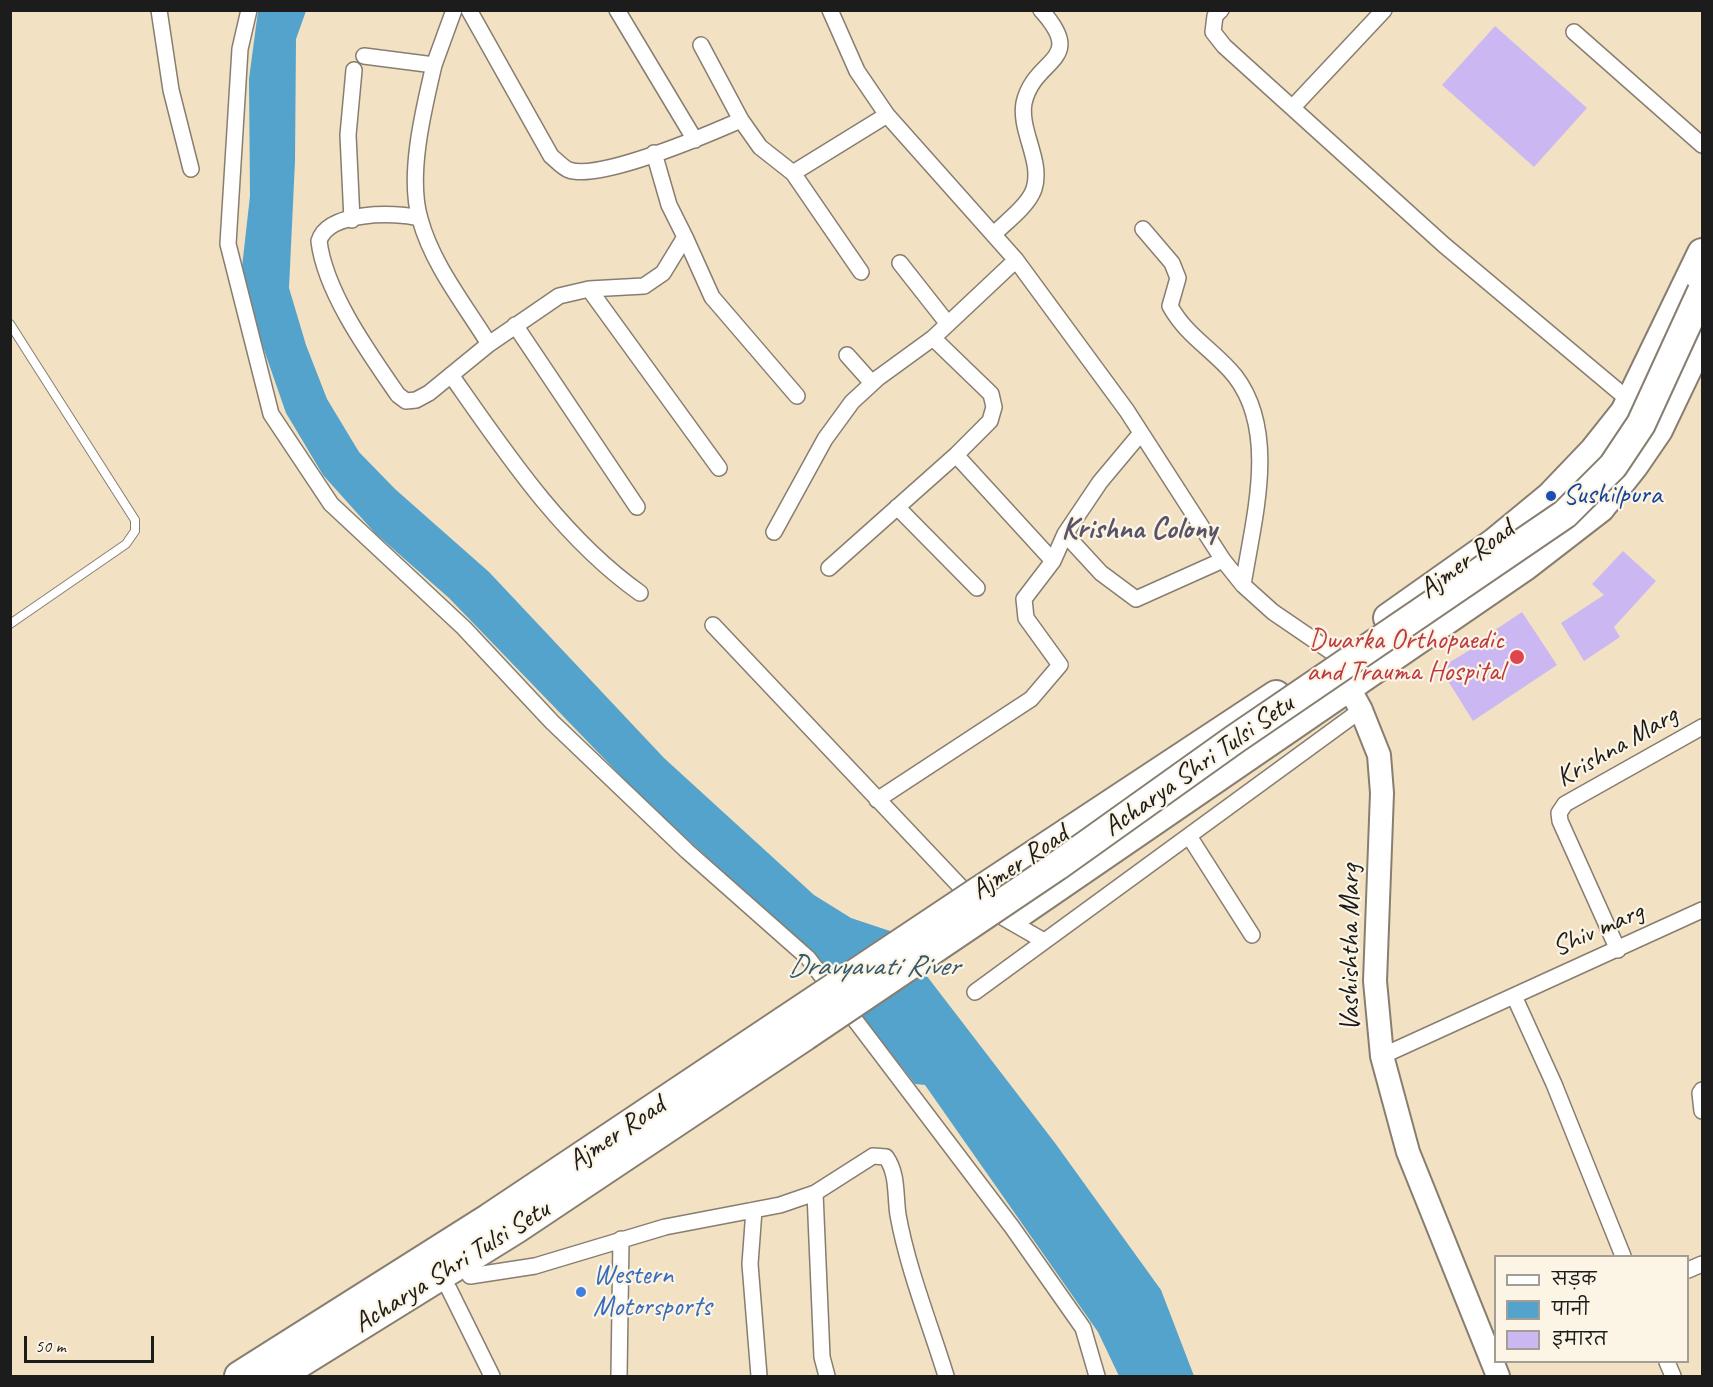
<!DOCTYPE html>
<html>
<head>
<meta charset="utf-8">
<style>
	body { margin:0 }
	#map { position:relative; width:1713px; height:1387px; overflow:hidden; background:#f2e1c3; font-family:Caveat,"Playpen Sans Deva",sans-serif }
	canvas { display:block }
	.frame { position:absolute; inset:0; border:12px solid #1c1c1c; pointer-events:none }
	.legend { position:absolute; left:1494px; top:1255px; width:195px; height:108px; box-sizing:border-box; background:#fcf5e5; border:2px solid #a29e95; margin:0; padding:8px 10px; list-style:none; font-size:18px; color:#1c1c1c }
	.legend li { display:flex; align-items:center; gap:12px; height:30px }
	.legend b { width:30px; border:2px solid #a29e95 }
	.scale { position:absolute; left:24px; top:1336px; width:130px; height:27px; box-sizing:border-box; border:3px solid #1c1c1c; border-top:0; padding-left:8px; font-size:18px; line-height:21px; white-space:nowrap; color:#1c1c1c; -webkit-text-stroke:4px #fcf5e5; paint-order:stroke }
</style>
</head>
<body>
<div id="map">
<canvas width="1713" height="1387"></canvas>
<div class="frame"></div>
<ul class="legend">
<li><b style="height:8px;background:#fff"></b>सड़क</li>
<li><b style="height:16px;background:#53a3cd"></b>पानी</li>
<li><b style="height:16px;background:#cbb8f3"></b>इमारत</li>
</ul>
<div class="scale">50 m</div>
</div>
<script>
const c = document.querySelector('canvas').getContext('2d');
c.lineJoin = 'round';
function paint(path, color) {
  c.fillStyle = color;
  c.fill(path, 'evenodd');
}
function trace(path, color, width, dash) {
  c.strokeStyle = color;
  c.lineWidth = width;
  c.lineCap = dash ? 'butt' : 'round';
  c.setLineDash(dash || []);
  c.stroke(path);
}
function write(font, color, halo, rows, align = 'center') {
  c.font = font + ' Caveat,sans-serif';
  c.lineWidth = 4.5;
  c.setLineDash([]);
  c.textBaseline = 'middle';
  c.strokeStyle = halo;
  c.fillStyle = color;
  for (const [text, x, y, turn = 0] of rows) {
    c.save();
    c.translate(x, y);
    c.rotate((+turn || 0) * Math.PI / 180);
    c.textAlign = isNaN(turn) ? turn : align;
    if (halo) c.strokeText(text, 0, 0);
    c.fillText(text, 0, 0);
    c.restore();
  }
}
const water = new Path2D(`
	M258,11H306L296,39L295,161L289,288L306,345L327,399L359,452L395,489L489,572L664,758L814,895L851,918L893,932L1055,1143L1161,1290L1194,1376H1119L1098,1332L925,1085L915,1084L831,976L757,902L647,803L449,598L375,533L323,475L286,413L247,301L242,267L250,196L249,79Z`);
const building = new Path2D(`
	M1495,26L1587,108L1534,167L1442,85Z
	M1623,551L1656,581L1614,627L1620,637L1584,661L1561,623L1604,595L1592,584Z
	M1522,612L1557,665L1473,721L1440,668L1488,639L1486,636Z`);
const lane = new Path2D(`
	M10,324L135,520V531L126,544L10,624`);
const street = new Path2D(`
	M159,10L171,90L191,169
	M249,10L240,49L228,244L271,414L331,504L464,628L552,722L687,851L808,958L1012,1227L1083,1328L1097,1376
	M469,10L551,156C556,160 563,168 569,170C600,181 709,134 741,120
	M617,10L695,140
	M830,10L857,71L887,115L1016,260L1127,411L1223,560L1243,585L1273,612L1336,655
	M1221,10L1215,16L1213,32L1224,46L1444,245L1630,401
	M1574,32L1702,145
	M701,45L741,120L760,147L793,173L861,272
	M364,56L434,65L454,10
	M434,65C424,108 407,175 420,219C432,264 465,305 489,344
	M1293,107L1384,10
	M793,173L887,115
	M419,218C395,212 328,211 319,241C325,292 369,353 398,395L406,401L416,400L429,393L489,344L559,296L589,289L644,286L663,273L685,237L669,205L654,153
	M352,220L348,135L354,70
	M1143,229L1172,263L1178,278L1170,306C1187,337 1214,350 1235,376C1279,433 1253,520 1243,585
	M994,234C1006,222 1028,206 1034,189C1043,161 1019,131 1024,103C1034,57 1088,62 1041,10
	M685,237L712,297L797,396
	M900,263L948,324
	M589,289L719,468
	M515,325L637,507
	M847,355L872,383
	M451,375C505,452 562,538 640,593
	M956,455L1053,561
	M897,507L977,588
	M774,532L825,439L852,402L878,378L933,338L1016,260
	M1065,534L1101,573L1136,599L1223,560
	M829,568L956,455L990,421L994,407L991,394L933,338
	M713,625L973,900
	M877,800L1031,699L1060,665L1026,618L1024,599L1053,561L1065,534L1100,482L1141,433
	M1189,836L1252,935
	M1004,918L1044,941
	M1618,950L1560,821L1559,813L1565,804L1702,727
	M975,992L1361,710
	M1514,996L1554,1084L1623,1256
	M1382,1056L1702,910
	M1702,1090L1700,1093L1702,1111
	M815,1193L822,1357L827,1376
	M754,1210L750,1264L759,1376
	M1688,1270L1702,1264
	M470,1276L535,1266L665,1227L780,1205L815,1193L873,1156L886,1157C898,1174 895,1195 898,1215C908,1270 930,1324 946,1376
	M449,1289L492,1376
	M1667,1362L1673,1376
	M619,1376L621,1239`);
const secondary = new Path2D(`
	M1348,686L1361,710L1379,755L1382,793L1375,981L1382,1056L1408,1152L1498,1376`);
const highway = new Path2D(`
	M1388,618L1494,543L1551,496L1594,451L1625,412L1702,253
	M979,891L1276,695
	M1015,916L1525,566L1600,508L1634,465L1658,430L1702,338
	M239,1376L489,1218L784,1021
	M279,1376L516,1229L805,1036`);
const highwayBridge = new Path2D(`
	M784,1021L979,891
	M805,1036L1057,866L1235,739L1565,514L1613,466L1641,424L1702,291`);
const markers = [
	[1551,496,6,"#1a4fb4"],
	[1517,657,8,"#e0444e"],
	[581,1292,6,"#3f7fe0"]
];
const transitNames = [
	["Sushilpura",1563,496]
];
const streetNames = [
	["Ajmer Road",1467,560,-37],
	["Krishna Marg",1617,747,-30],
	["Acharya Shri Tulsi Setu",1199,766,-35],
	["Ajmer Road",1020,863,-34],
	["Shiv marg",1598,930,-24],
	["Vashishtha Marg",1351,948,-90],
	["Ajmer Road",617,1134,-34],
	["Acharya Shri Tulsi Setu",452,1267,-32]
];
const healthNames = [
	["Dwarka Orthopaedic",1504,641],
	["and Trauma Hospital",1504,673]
];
const shopNames = [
	["Western",593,1276],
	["Motorsports",593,1308]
];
const neighbourhoodNames = [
	["Krishna Colony",1139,530]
];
const waterNames = [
	["Dravyavati River",873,967]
];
paint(water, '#53a3cd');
paint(building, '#cbb8f3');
trace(lane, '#877e70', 10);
trace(street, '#877e70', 18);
trace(secondary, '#877e70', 26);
trace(highway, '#877e70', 32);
trace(lane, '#fff', 8);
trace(street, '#fff', 15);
trace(secondary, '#fff', 22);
trace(highway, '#fff', 28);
trace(highwayBridge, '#877e70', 32, []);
trace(highwayBridge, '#fff', 28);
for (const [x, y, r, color] of markers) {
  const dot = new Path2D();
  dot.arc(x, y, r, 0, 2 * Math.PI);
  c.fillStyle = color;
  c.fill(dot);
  trace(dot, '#fcf5e5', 2);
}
write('28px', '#164399', '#fcf5e5', transitNames, 'left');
write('28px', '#1c1c1c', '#fcf5e5', streetNames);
write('28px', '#be3a42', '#fcf5e5', healthNames, 'right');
write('28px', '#366cbe', '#fcf5e5', shopNames, 'left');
write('bold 30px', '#595367', '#fcf5e5', neighbourhoodNames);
write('italic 30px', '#35596c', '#fcf5e5', waterNames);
</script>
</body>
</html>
